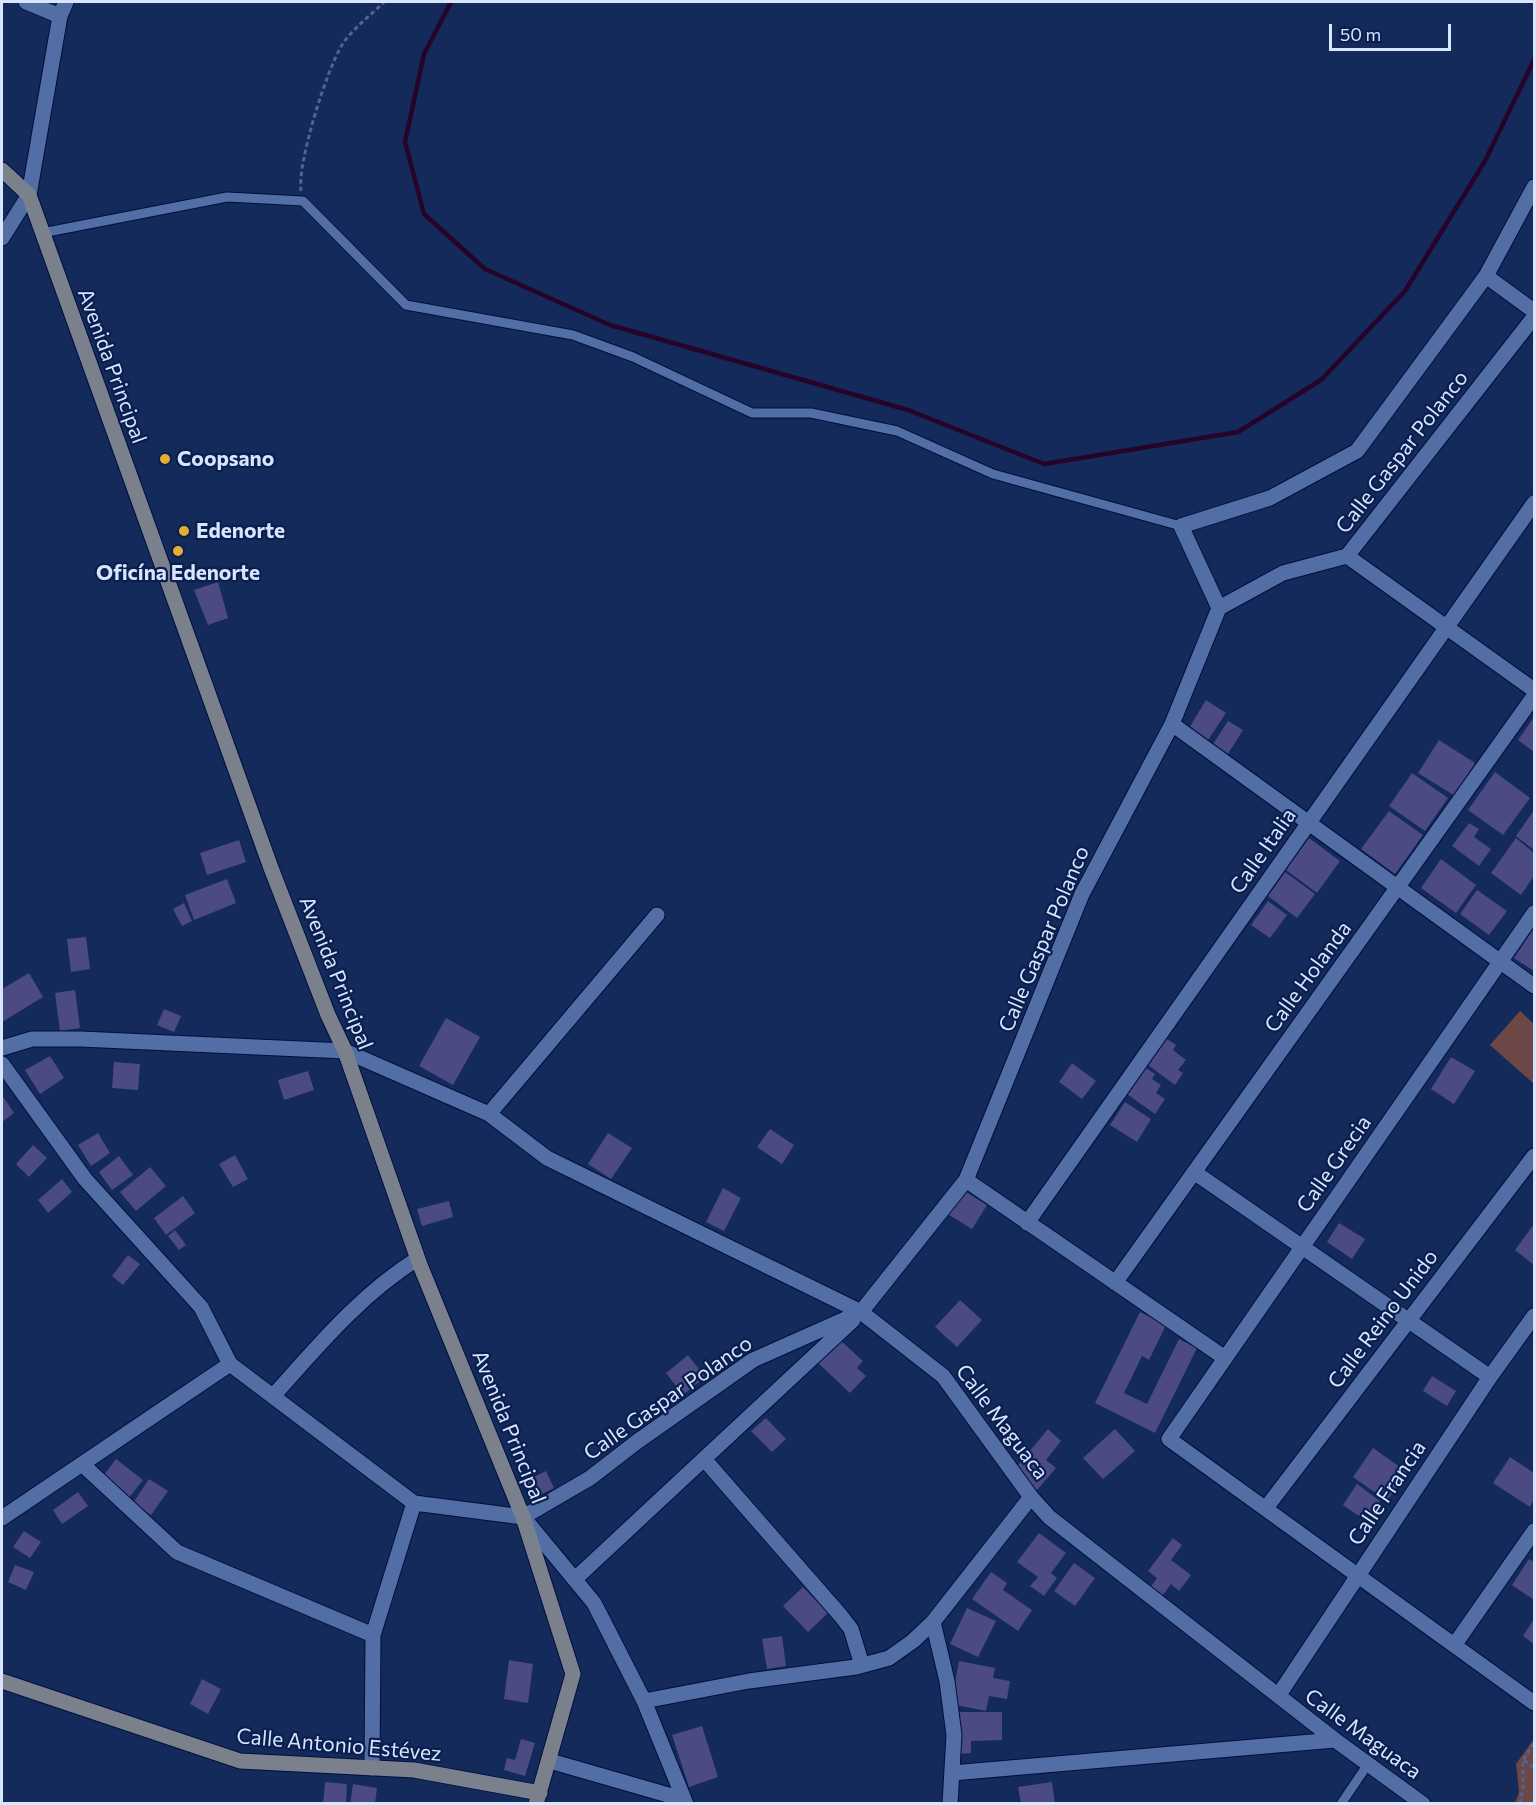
<!DOCTYPE html>
<html>
<head>
<meta charset="utf-8">
<style>
	body { margin:0 }
	#map { position:relative; width:1536px; height:1805px; overflow:hidden; background:#132a5b; font-family:Commissioner,sans-serif }
	canvas { display:block }
	.frame { position:absolute; inset:0; border:3px solid #d8e5fe; pointer-events:none }
	.scale { position:absolute; left:1329px; top:24px; width:122px; height:27px; box-sizing:border-box; border:3px solid #d8e5fe; border-top:0; padding-left:8px; font-size:18px; line-height:21px; white-space:nowrap; color:#d8e5fe; -webkit-text-stroke:4px #0a1f4f; paint-order:stroke }
</style>
</head>
<body>
<div id="map">
<canvas width="1536" height="1805"></canvas>
<div class="frame"></div>
<div class="scale">50 m</div>
</div>
<script>
const c = document.querySelector('canvas').getContext('2d');
c.lineJoin = 'round';
function paint(path, color) {
  c.fillStyle = color;
  c.fill(path, 'evenodd');
}
function trace(path, color, width, dash) {
  c.strokeStyle = color;
  c.lineWidth = width;
  c.lineCap = dash ? 'butt' : 'round';
  c.setLineDash(dash || []);
  c.stroke(path);
}
function write(font, color, halo, rows, align = 'center') {
  c.font = font + ' Commissioner,sans-serif';
  c.lineWidth = 4.5;
  c.setLineDash([]);
  c.textBaseline = 'middle';
  c.strokeStyle = halo;
  c.fillStyle = color;
  for (const [text, x, y, turn = 0] of rows) {
    c.save();
    c.translate(x, y);
    c.rotate((+turn || 0) * Math.PI / 180);
    c.textAlign = isNaN(turn) ? turn : align;
    if (halo) c.strokeText(text, 0, 0);
    c.fillText(text, 0, 0);
    c.restore();
  }
}
const green = new Path2D(`
	M1520,1011L1534,1024V1084L1490,1045Z
	M1534,1739V1803H1515L1519,1792L1516,1764Z`);
const stream = new Path2D(`
	M451,2L424,54L405,142L424,214L485,269L610,325L908,410L1044,464L1238,432L1321,380L1405,291L1485,161L1534,60`);
const building = new Path2D(`
	M218,582L228,618L208,625L194,590Z
	M1206,700L1226,713L1208,740L1189,728Z
	M1534,717V752L1518,740Z
	M1228,721L1243,730L1228,754L1213,744Z
	M1439,740L1475,763L1455,796L1418,773Z
	M1495,772L1530,798L1503,835L1468,810Z
	M1412,773L1448,798L1425,831L1389,806Z
	M1534,810V850L1516,836Z
	M1389,811L1423,835L1395,874L1361,849Z
	M1469,823L1479,829L1474,837L1491,849L1479,866L1452,846Z
	M1309,838L1340,861L1317,893L1286,870Z
	M1516,838L1534,853V876L1521,895L1491,873Z
	M239,840L246,862L207,875L200,853Z
	M1441,859L1476,885L1456,913L1421,888Z
	M1285,872L1315,894L1297,918L1268,896Z
	M227,879L236,903L194,920L185,895Z
	M1477,890L1507,911L1489,935L1460,914Z
	M1268,901L1287,915L1270,938L1251,925Z
	M184,903L192,921L182,926L173,909Z
	M1534,928V971L1514,958Z
	M86,937L90,969L71,972L67,939Z
	M29,973L43,997L2,1022V989Z
	M75,990L80,1028L60,1031L55,993Z
	M164,1009L181,1016L174,1032L157,1025Z
	M446,1018L480,1037L453,1085L419,1066Z
	M1167,1039L1176,1045L1173,1050L1186,1060L1178,1070L1183,1073L1175,1085L1148,1065Z
	M50,1056L64,1078L40,1094L25,1070Z
	M1451,1057L1475,1071L1454,1104L1431,1089Z
	M114,1062L140,1064L138,1090L112,1088Z
	M1072,1063L1096,1081L1082,1099L1059,1082Z
	M1146,1068L1155,1074L1152,1079L1161,1085L1156,1093L1165,1099L1155,1114L1127,1094Z
	M308,1071L314,1090L284,1100L278,1080Z
	M2,1095L14,1113L2,1122Z
	M1125,1102L1151,1119L1137,1142L1110,1125Z
	M770,1129L794,1145L782,1164L757,1147Z
	M98,1133L110,1153L91,1166L78,1145Z
	M608,1133L632,1148L611,1179L588,1164Z
	M33,1145L47,1158L29,1177L16,1164Z
	M235,1155L248,1179L233,1187L219,1164Z
	M119,1156L133,1175L112,1190L99,1172Z
	M150,1167L166,1186L136,1211L120,1192Z
	M62,1179L72,1192L48,1213L38,1200Z
	M723,1188L741,1198L724,1231L706,1222Z
	M961,1189L987,1205L972,1229L946,1213Z
	M183,1196L195,1213L166,1235L154,1218Z
	M449,1201L453,1217L422,1226L417,1209Z
	M1339,1223L1365,1239L1352,1259L1327,1242Z
	M1534,1224V1265L1515,1250Z
	M175,1230L186,1245L179,1250L168,1236Z
	M128,1255L140,1264L123,1285L112,1276Z
	M960,1300L982,1320L957,1347L935,1327Z
	M1140,1312L1166,1325L1149,1360L1142,1356L1124,1393L1147,1404L1179,1339L1197,1348L1155,1433L1095,1403Z
	M839,1339L863,1361L857,1368L866,1376L850,1393L817,1362Z
	M688,1355L705,1377L683,1395L666,1373Z
	M1432,1376L1456,1391L1447,1406L1423,1391Z
	M766,1418L786,1439L772,1452L751,1431Z
	M1048,1429L1061,1441L1046,1460L1056,1468L1037,1490L1014,1470Z
	M1115,1429L1135,1451L1103,1479L1083,1458Z
	M1373,1448L1407,1472L1387,1501L1353,1477Z
	M1510,1457L1534,1473V1499L1530,1507L1493,1483Z
	M116,1459L143,1480L128,1499L101,1479Z
	M546,1471L554,1488L534,1498L526,1481Z
	M149,1479L168,1491L151,1515L133,1503Z
	M1357,1484L1380,1501L1366,1521L1343,1505Z
	M78,1492L88,1506L62,1524L53,1510Z
	M24,1531L41,1542L30,1558L13,1547Z
	M1039,1533L1066,1553L1051,1573L1057,1578L1044,1596L1030,1586L1038,1577L1017,1562Z
	M1173,1538L1182,1545L1171,1560L1191,1575L1179,1591L1171,1584L1160,1599L1148,1590L1157,1578L1148,1571Z
	M1529,1559L1534,1562V1600L1512,1585Z
	M1074,1563L1095,1578L1075,1606L1054,1591Z
	M15,1565L34,1572L26,1590L8,1582Z
	M991,1572L1007,1583L1003,1590L1032,1610L1018,1631L972,1599Z
	M803,1587L828,1613L808,1632L783,1606Z
	M967,1608L996,1621L978,1657L950,1644Z
	M1534,1619V1644L1523,1636Z
	M782,1636L786,1666L767,1669L762,1639Z
	M509,1660L533,1664L528,1703L504,1699Z
	M959,1661L995,1668L993,1678L1010,1681L1007,1699L989,1696L986,1711L951,1704Z
	M202,1679L221,1689L208,1714L190,1704Z
	M955,1712H1002V1740L971,1741V1753L956,1754Z
	M702,1726L718,1777L689,1787L672,1735Z
	M521,1739L535,1743L525,1776L504,1770L507,1758L515,1760Z
	M325,1782L347,1784L346,1804H323Z
	M1052,1782L1055,1804H1021L1018,1787Z
	M353,1784L377,1788L375,1804H350Z`);
const path = new Path2D(`
	M301,191C297,163 327,69 342,45C352,29 371,15 384,2
	M1524,1760L1534,1768
	M1520,1804L1523,1788V1760L1534,1743`);
const lane = new Path2D(`
	M42,233L227,197L303,201L406,305L573,335L633,357L752,413H811L897,431L993,474L1181,526
	M1341,1804L1368,1764`);
const street = new Path2D(`
	M26,2L60,16
	M2,238L29,195L60,16L66,2
	M1486,276L1534,311
	M1347,556L1534,690
	M1219,608L1181,526L1270,498L1357,451L1486,276L1534,187
	M1172,724L1534,986
	M1534,913L1169,1439L1534,1703
	M2,1048L32,1039H81L345,1051L489,1114L547,1158L861,1312L943,1376L1031,1497L1049,1517L1335,1740L1423,1804
	M2,1064L85,1179L201,1307L230,1364L414,1503L523,1517
	M489,1114L657,915
	M1194,1172L1490,1377
	M966,1180L1225,1358
	M1027,1223L1534,503
	M1115,1283L1534,696
	M273,1396C318,1346 360,1295 417,1259
	M704,1459L841,1616L851,1629L862,1665
	M82,1464L177,1552L373,1635
	M1266,1508L1534,1156
	M523,1517L590,1478L638,1441L753,1360L861,1312L966,1180L1082,894L1172,724L1219,608L1283,573L1347,556L1534,317
	M523,1517L594,1603L644,1701L686,1804
	M2,1518L230,1364
	M575,1579L853,1320
	M933,1622L947,1681L954,1735L950,1804
	M1455,1644L1534,1531
	M1278,1696L1490,1377L1534,1316
	M644,1701L749,1681L856,1667L889,1658L913,1641L933,1622L1031,1497
	M550,1761L682,1799
	M372,1768L373,1635L414,1503
	M952,1773L1335,1740`);
const secondary = new Path2D(`
	M2,170L29,195L271,868L328,1015L345,1051L420,1265L523,1517L573,1674L536,1804
	M2,1681L240,1761L414,1770L540,1793`);
const markers = [
	[165,459,6,"#e4ae35"],
	[184,531,6,"#e4ae35"],
	[178,551,6,"#e4ae35"]
];
const streetNames = [
	["Avenida Principal",112,366,70],
	["Calle Gaspar Polanco",1402,452,-52],
	["Calle Italia",1263,851,-55],
	["Calle Gaspar Polanco",1044,939,-67],
	["Avenida Principal",336,973,68],
	["Calle Holanda",1308,977,-54],
	["Calle Grecia",1334,1164,-55],
	["Calle Reino Unido",1383,1319,-53],
	["Calle Gaspar Polanco",668,1398,-35],
	["Calle Maguaca",1002,1422,53],
	["Avenida Principal",509,1427,68],
	["Calle Francia",1387,1493,-56],
	["Calle Maguaca",1363,1734,36],
	["Calle Antonio Estévez",339,1745,5]
];
const poiNames = [
	["Coopsano",177,459],
	["Edenorte",196,531],
	["Oficína Edenorte",178,573,"center"]
];
paint(green, '#6c4745');
trace(stream, '#26042a', 4.5);
paint(building, '#4b4a83');
trace(lane, '#010f3e', 11);
trace(street, '#010f3e', 17);
trace(secondary, '#010f3e', 17);
trace(path, '#50648d', 3, [4.5, 3]);
trace(lane, '#526ea5', 9);
trace(street, '#526ea5', 15);
trace(secondary, '#7a818c', 15);
for (const [x, y, r, color] of markers) {
  const dot = new Path2D();
  dot.arc(x, y, r, 0, 2 * Math.PI);
  c.fillStyle = color;
  c.fill(dot);
  trace(dot, '#0a1f4f', 2);
}
write('21px', '#d8e5fe', '#0a1f4f', streetNames);
write('bold 21px', '#d8e5fe', '#0a1f4f', poiNames, 'left');
</script>
</body>
</html>
